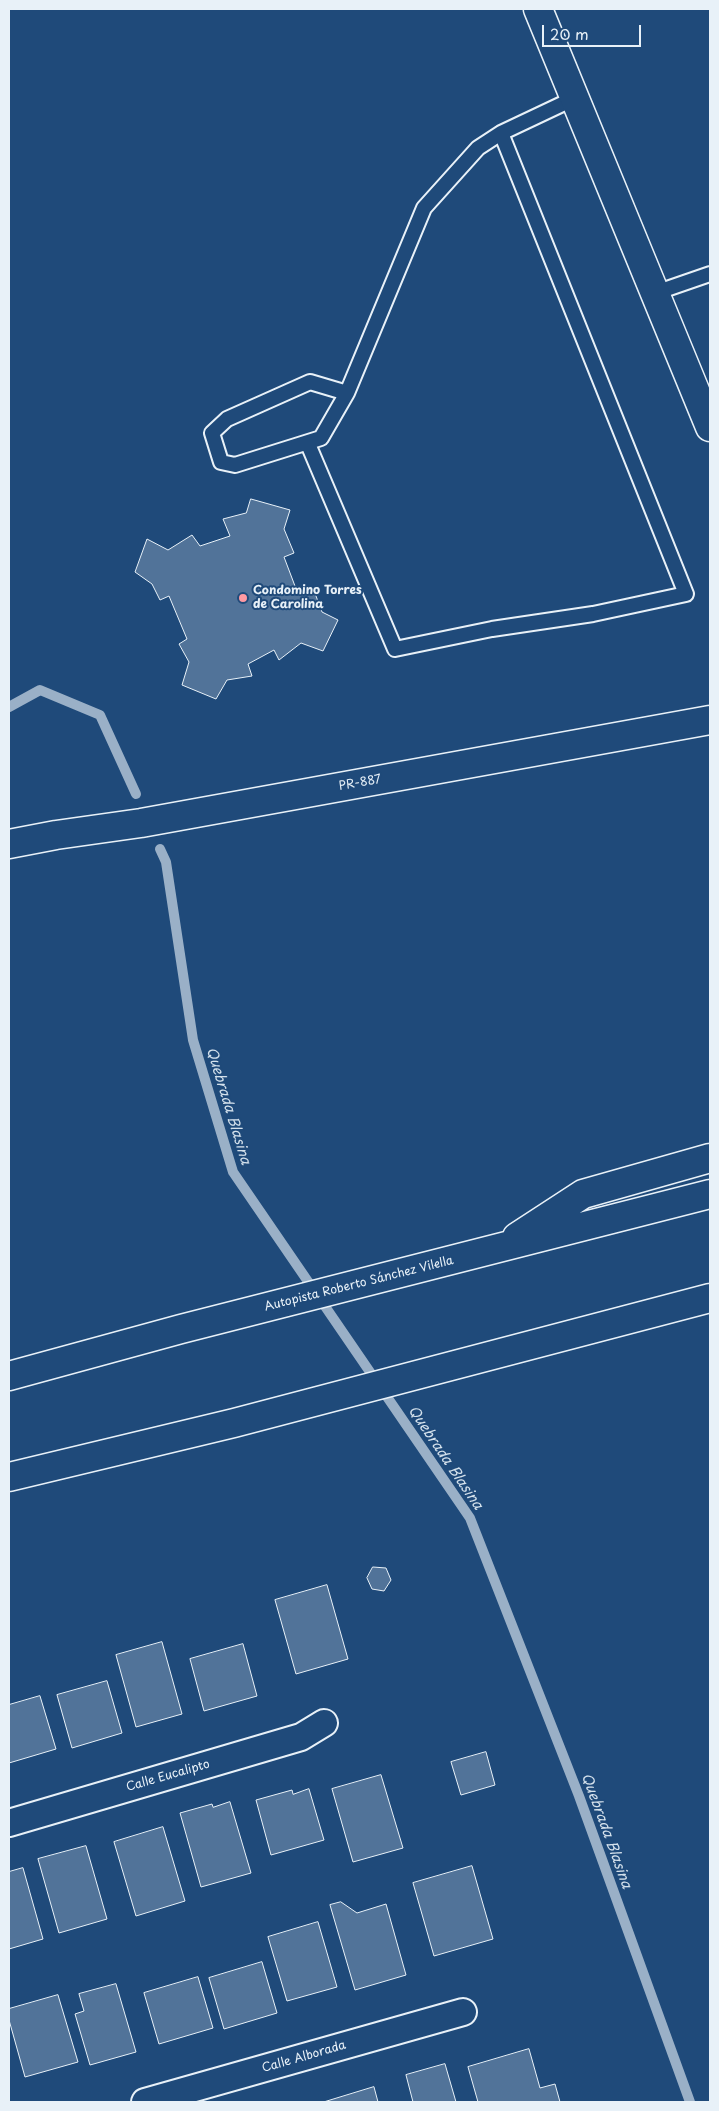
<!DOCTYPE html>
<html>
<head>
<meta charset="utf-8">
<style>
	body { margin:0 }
	#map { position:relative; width:719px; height:2111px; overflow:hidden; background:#1f4a7a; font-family:"Playpen Sans",sans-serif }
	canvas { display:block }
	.frame { position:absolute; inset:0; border:10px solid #e8f1f8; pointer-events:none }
	.scale { position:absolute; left:542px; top:25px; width:99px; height:22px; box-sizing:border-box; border:2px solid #e8f1f8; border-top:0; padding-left:6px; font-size:15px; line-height:18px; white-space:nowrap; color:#e8f1f8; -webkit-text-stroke:4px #1f4a7a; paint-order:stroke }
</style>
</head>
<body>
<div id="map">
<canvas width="719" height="2111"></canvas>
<div class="frame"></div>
<div class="scale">20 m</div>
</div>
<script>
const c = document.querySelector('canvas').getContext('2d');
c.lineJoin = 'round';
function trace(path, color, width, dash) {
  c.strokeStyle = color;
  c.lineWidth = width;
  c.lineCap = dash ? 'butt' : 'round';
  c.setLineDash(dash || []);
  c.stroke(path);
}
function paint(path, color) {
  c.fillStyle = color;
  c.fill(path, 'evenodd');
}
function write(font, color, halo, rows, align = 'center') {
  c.font = font + ' "Playpen Sans",sans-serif';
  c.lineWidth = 4;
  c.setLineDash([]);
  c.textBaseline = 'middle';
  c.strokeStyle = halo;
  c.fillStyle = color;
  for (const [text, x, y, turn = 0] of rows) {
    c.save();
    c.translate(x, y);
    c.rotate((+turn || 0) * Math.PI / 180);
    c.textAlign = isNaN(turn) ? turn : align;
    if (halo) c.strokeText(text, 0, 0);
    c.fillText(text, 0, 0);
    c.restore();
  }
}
const stream = new Path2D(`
	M9,707L40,690L100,715L136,794
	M160,849L166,862L193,1040L233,1172L470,1518L579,1796L690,2102`);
const building = new Path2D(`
	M251,499L290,510L284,529L294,553L284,557L298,594L313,588L322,612L338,620L323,651L301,643L279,660L274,650L248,664L252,676L227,680L216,699L182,685L189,662L179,644L187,639L169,596L160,600L152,584L135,572L147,539L168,550L192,535L200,546L230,536L223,519L246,513Z
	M373,1567L386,1568L391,1580L384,1591L372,1589L367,1578Z
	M327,1585L348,1659L296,1674L275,1600Z
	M162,1642L182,1714L136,1727L116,1655Z
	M243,1644L257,1696L204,1711L190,1659Z
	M107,1681L122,1733L72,1748L57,1695Z
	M40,1696L56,1749L9,1763V1705Z
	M486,1752L495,1785L461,1795L451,1762Z
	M381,1775L403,1848L353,1862L332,1789Z
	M309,1789L324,1840L271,1855L256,1800L292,1790L293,1794Z
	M230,1802L251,1873L201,1887L180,1813L212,1804L213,1807Z
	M163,1827L185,1901L136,1916L114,1842Z
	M86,1846L107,1919L59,1933L38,1859Z
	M472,1866L493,1939L434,1956L413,1883Z
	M23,1868L43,1939L9,1949V1872Z
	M341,1902L357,1913L386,1904L406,1975L355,1990L330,1905Z
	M318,1922L337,1987L287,2001L268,1937Z
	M262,1962L277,2013L224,2029L209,1978Z
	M198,1977L213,2028L159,2044L144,1993Z
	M116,1984L136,2052L90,2065L75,2014L84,2011L79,1994Z
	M58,1995L78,2062L25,2077L9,2020V2009Z
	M529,2049L540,2088L555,2084L560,2102H478L468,2067Z
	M445,2064L456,2102H413L406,2075Z
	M374,2087L378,2102H324Z`);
const lane = new Path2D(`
	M655,293L710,274
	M347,393L321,438L235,465L221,462L212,433L227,419L310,382L347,393L424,208L478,148L501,133L575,98
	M308,444L395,649L492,629L593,614L686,594L501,133`);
const street = new Path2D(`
	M9,1823L301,1737L324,1723
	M145,2102L463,2012`);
const secondary = new Path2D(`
	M538,9L710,427
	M9,844L56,835L141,823L710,720`);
const highway = new Path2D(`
	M517,1237L583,1194L710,1158
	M9,1376L181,1329L710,1194
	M9,1477L234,1423L710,1298`);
const markers = [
	[243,598,5,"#ff9aa2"]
];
const poiNames = [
	["Condomino Torres",253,591],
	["de Carolina",253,605]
];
const streetNames = [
	["PR-887",360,783,-10],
	["Autopista Roberto Sánchez Vilella",359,1284,-14],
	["Calle Eucalipto",168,1776,-16],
	["Calle Alborada",304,2057,-16]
];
const waterNames = [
	["Quebrada Blasina",228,1106,73],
	["Quebrada Blasina",445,1458,56],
	["Quebrada Blasina",606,1831,70]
];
trace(stream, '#9ab0c7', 10);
paint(building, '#517399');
trace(building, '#e8f1f8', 1);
trace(lane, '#e8f1f8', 18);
trace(street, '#e8f1f8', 30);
trace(secondary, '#e8f1f8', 31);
trace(highway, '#e8f1f8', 31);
trace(lane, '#1f4a7a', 14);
trace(street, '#1f4a7a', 26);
trace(secondary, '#1f4a7a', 28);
trace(highway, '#1f4a7a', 28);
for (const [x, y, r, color] of markers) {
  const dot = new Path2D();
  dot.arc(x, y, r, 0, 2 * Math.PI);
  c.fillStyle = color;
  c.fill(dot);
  trace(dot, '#1f4a7a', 2);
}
write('bold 12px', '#e8f1f8', '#1f4a7a', poiNames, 'left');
write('12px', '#e8f1f8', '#1f4a7a', streetNames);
write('italic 14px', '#d4e1ec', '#1f4a7a', waterNames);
</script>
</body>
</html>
